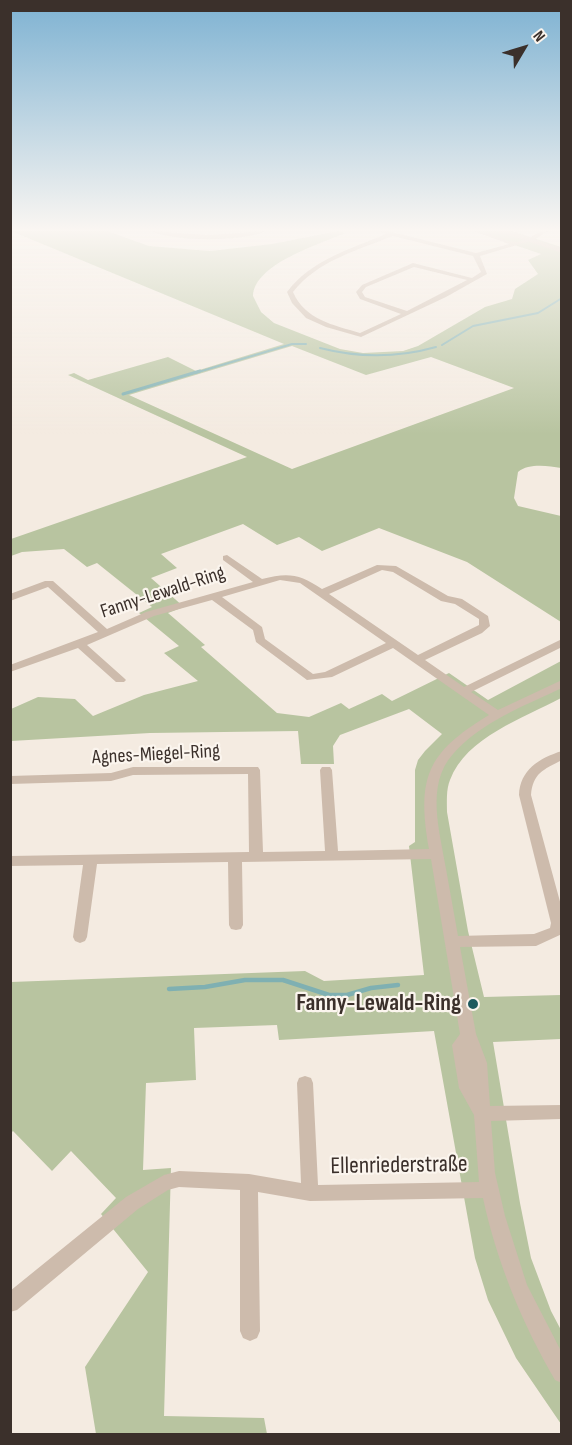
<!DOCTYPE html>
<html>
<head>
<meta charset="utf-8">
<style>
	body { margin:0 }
	#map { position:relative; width:572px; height:1445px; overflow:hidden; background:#f4ebe1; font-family:"Sofia Sans Condensed",sans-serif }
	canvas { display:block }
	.frame { position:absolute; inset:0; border:12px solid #3b302b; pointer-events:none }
	.north { position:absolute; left:494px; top:18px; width:60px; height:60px; -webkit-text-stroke:4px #fbf5ee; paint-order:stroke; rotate:52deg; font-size:16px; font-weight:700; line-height:24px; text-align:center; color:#3b302b }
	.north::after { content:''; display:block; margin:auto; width:21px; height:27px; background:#3b302b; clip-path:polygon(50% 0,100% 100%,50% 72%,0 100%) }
</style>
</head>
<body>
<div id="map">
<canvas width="572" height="1445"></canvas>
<div class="frame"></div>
<div class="north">N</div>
</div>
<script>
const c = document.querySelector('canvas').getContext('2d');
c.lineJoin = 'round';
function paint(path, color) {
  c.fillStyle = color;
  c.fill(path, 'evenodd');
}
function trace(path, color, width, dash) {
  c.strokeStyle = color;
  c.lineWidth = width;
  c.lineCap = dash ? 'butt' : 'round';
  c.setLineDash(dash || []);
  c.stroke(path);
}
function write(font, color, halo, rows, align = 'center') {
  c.font = font + ' "Sofia Sans Condensed",sans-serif';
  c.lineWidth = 4.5;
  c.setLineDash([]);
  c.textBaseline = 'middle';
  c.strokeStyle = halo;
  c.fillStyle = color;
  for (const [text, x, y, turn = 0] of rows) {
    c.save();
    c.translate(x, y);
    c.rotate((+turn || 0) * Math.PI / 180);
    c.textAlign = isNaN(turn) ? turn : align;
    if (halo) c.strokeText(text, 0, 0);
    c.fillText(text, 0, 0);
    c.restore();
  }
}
const green = new Path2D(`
	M11,231H107L149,246L210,251L272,244L338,231L345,233C319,245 255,263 253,296L261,312L274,323L340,349L363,353L403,351L418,346L485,307L512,299L515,289L538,274L528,260L541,254L473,231H512L561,247V468C548,466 529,463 518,472L514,498L518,506L561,516V622L467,562L379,528L322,551L299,537L277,545L243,524L161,554L177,568L151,578L184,607L168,613L205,645L201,647L277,713L309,717L341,703L349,709L382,694L392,701L449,673L488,700L561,661V698C524,718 466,737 450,780C446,790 447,801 447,812L468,931L484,997L561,995V1039L493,1042L520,1203L531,1258L551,1311L561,1330V1424L516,1358L488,1300L475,1258L434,1031L279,1040L277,1025L194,1028L196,1080L146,1083L143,1170L171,1168L164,1416L264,1418L267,1434H96L85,1367L148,1272L101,1214L116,1198L71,1151L52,1171L13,1131L11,1133V982L305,971L324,981L424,975L409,846L415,842V770L418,760L425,751L442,734L409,709L340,735L333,746L334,764H301L298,731L150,733L11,741V709L38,697L75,699L93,716L144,695L198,681L164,653L179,646L139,613L152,607L97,563L87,567L64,549L22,552L11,556V539L247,457L68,375L74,373L88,380L168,357L196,371L284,344ZM292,346L366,375L431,357L514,388L292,469L129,395Z`);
const streamFar2 = new Path2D(`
	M442,345L473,326L538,313L562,298
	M320,348C359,358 397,358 436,347
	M195,373L292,344H306`);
const streamFar1 = new Path2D(`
	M123,394L200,371`);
const stream = new Path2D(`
	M169,989L205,987L245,980H283L329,995H347L371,988L398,985`);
const minor = new Path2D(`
	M151,231L208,235L266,231C243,242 174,242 151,231Z
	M381,231H388L476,253L509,244L474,231C489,231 503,242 516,242C528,241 536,231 548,231L534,240L480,256L487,274L446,297L361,337L326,327L306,318L292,303L287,292C311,260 350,249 386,234L382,233ZM393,236L473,256L481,272L472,278L413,263L362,285L356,292L360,299L401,314L360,333C334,325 305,320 293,292C317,261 358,250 393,236ZM414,267L467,280L407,311L365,297L362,292L366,287Z
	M227,555L262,579C288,572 300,574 322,589L377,565L396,566L448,596L462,599L488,616L490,626L482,633L425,660L464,687L562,639V647L471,692L498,710L562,680V688C524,706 481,722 453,754C425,785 440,832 446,869C450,891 454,914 458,936L534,934L550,928L551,923L519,795C520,770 539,758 562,751V760C543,770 533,773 531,795L562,909V934L536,946L460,947L476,1034L487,1063L490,1106L562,1105V1119L491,1121L495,1173L505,1216L527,1285L562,1353V1383L555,1380C522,1323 497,1263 483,1198L310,1201L258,1192L260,1331L257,1338L250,1341L243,1338L240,1331V1190L179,1187L168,1190L138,1209L17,1310L10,1312V1291L126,1197L164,1175L179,1171L249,1174L301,1183L297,1083L299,1078L305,1076L311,1078L313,1083L318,1185L479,1182L474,1115L459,1088L452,1045L460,1034L431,859L242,862L243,925L241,929L236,930L231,929L229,925L228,862L97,864L87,937L85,941L80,943L75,941L73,937L83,865L10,866V856L249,852L248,774L133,775L111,781L10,784V776L111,773L133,767H258L260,770L263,852L325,851L320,770L322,767H330L332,770L338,851L429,849C417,778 426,753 489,715L393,648L332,677L307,680L256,642L253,630L212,600L154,616L87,645L124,678L126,680L124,682H116L78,648L10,672V665L98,632L48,587L10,601V594L45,581H53L107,629L146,612L253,582L223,560V556ZM382,570L393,572L441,601L455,604L479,619V625L418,655L329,594ZM280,580L300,583L386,643L325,672L313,674L265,639L262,627L222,597Z`);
const tertiary = new Path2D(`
	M497,231H509L562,248V253Z`);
const markers = [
	[473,1004,6,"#1f5a5e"]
];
const streetNames = [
	["Fanny-Lewald-Ring",163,593,-18],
	["Agnes-Miegel-Ring",156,755,-3]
];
const nearPoinames = [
	["Fanny-Lewald-Ring",461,1004]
];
const nearStreetnames = [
	["Ellenriederstraße",399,1166,-1]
];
paint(green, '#b8c4a0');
trace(streamFar2, '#7fb0b2', 2);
trace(streamFar1, '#7fb0b2', 3);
trace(stream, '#7fb0b2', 4.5);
paint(minor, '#cdbbac');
paint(tertiary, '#cdbbac');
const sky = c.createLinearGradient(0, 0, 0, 434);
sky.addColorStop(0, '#7eb2d2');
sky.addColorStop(0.53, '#faf6f2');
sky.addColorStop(1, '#faf6f200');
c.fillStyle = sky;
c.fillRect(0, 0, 572, 434);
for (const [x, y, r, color] of markers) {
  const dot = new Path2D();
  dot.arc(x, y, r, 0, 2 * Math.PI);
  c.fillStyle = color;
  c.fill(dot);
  trace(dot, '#fbf5ee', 2);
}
write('20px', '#3b302b', '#fbf5ee', streetNames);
write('bold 24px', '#3b302b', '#fbf5ee', nearPoinames, 'right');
write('24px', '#3b302b', '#fbf5ee', nearStreetnames);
</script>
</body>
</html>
